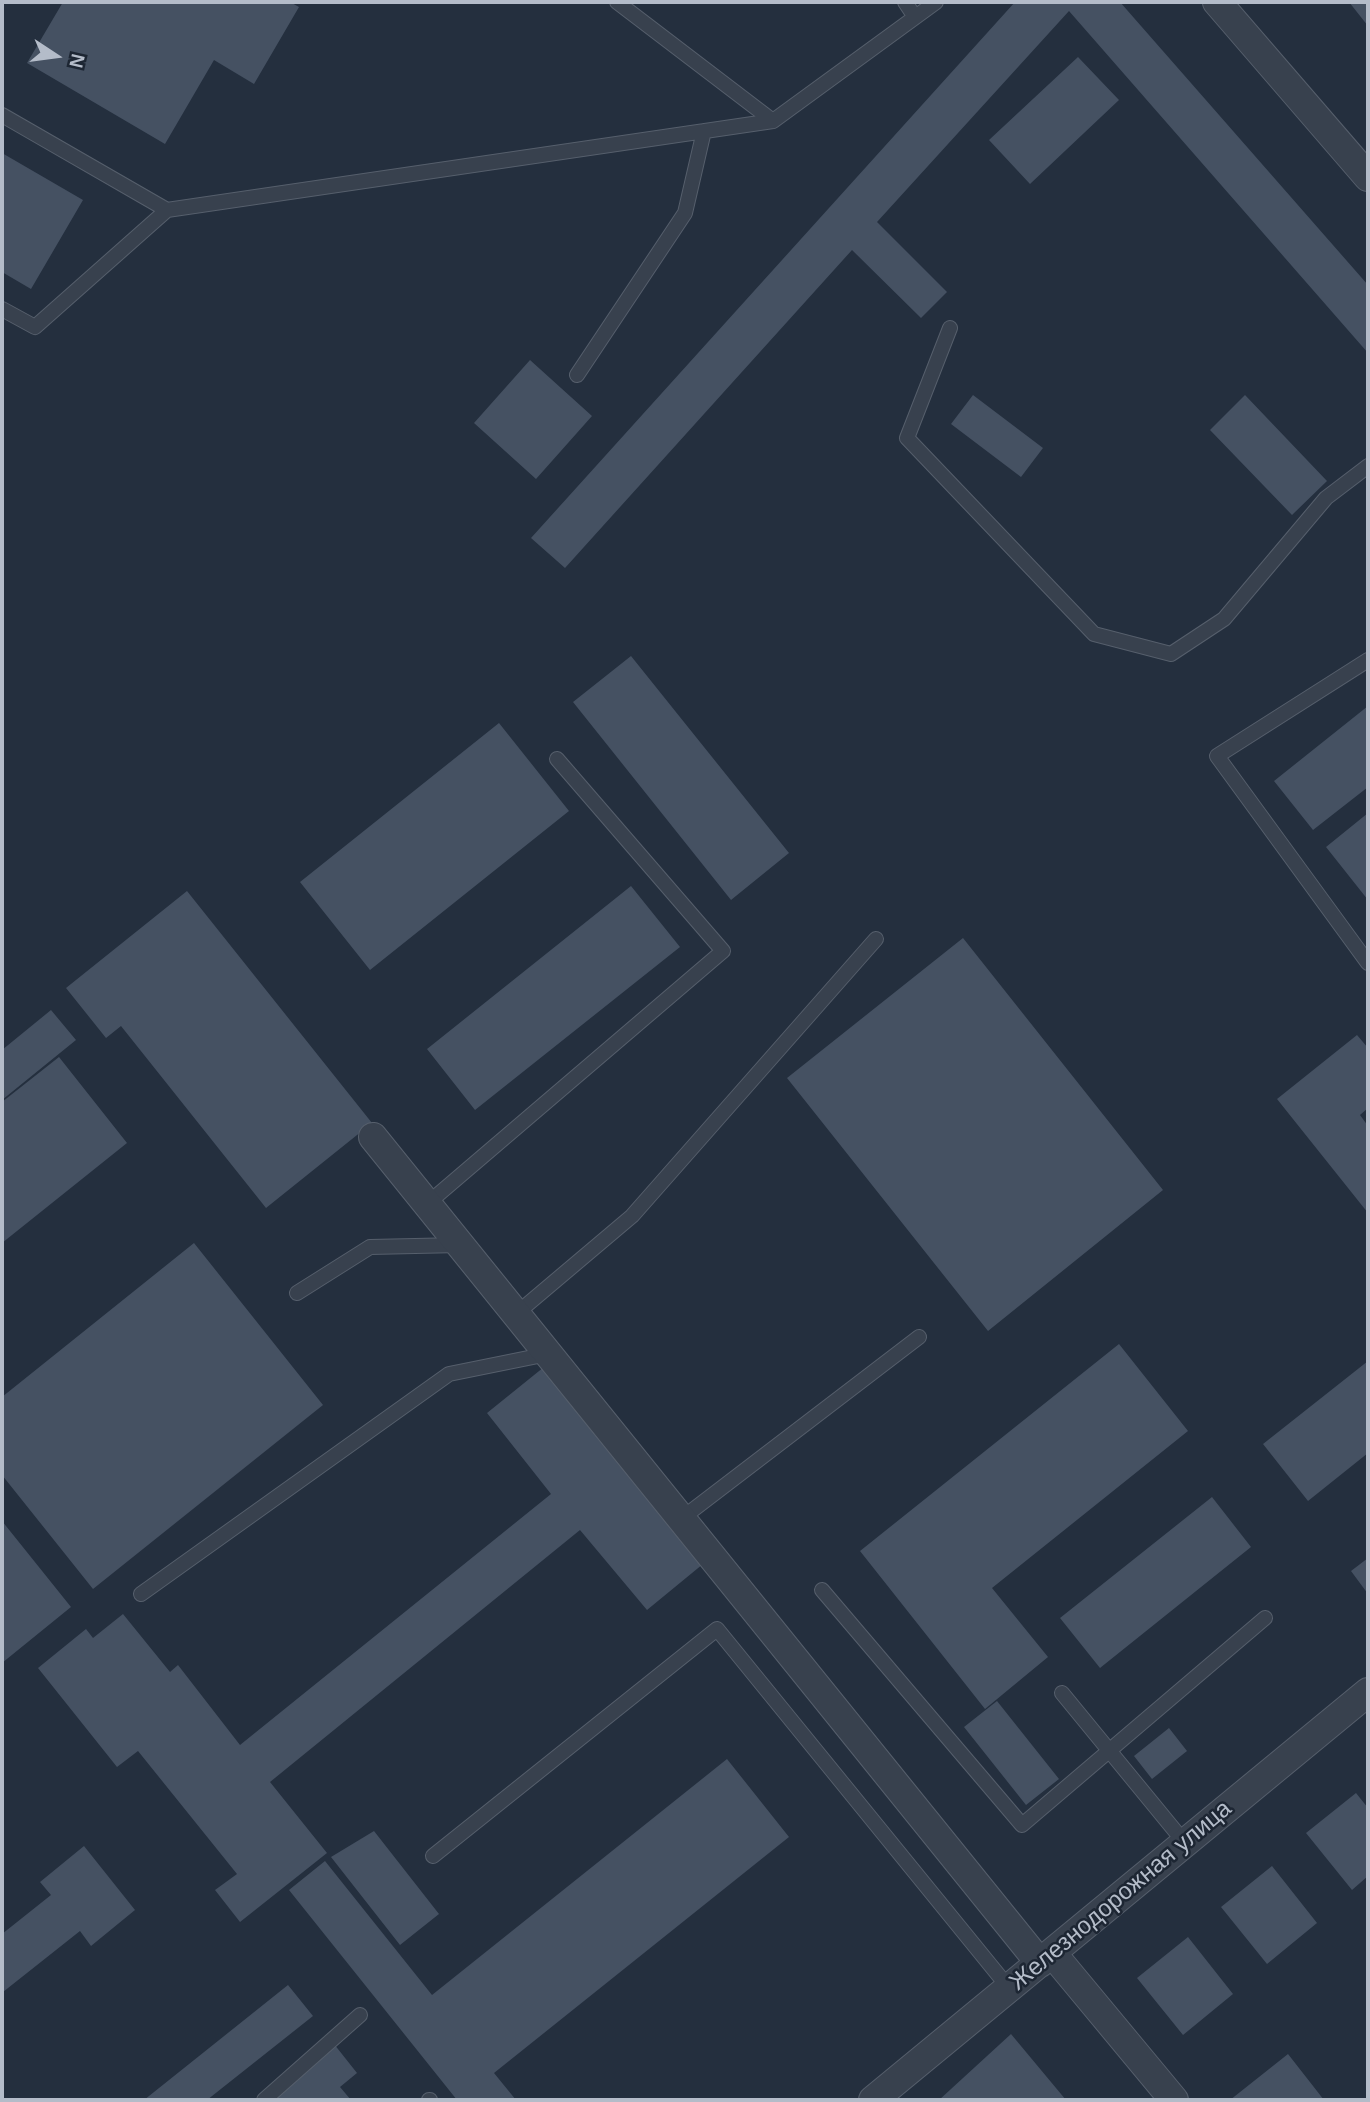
<!DOCTYPE html>
<html>
<head>
<meta charset="utf-8">
<style>
	body { margin:0 }
	#map { position:relative; width:1370px; height:2102px; overflow:hidden; background:#242f3e; font-family:Helvetica,sans-serif }
	canvas { display:block }
	.frame { position:absolute; inset:0; border:4px solid #b4bcc9; pointer-events:none }
	.north { position:absolute; left:21px; top:21px; width:70px; height:70px; -webkit-text-stroke:5px #1d2633; paint-order:stroke; rotate:103deg; font-size:19px; font-weight:700; line-height:28px; text-align:center; color:#b4bcc9 }
	.north::after { content:''; display:block; margin:auto; width:24px; height:32px; background:#b4bcc9; clip-path:polygon(50% 0,100% 100%,50% 72%,0 100%) }
</style>
</head>
<body>
<div id="map">
<canvas width="1370" height="2102"></canvas>
<div class="frame"></div>
<div class="north">N</div>
</div>
<script>
const c = document.querySelector('canvas').getContext('2d');
c.lineJoin = 'round';
function paint(path, color) {
  c.fillStyle = color;
  c.fill(path, 'evenodd');
}
function trace(path, color, width, dash) {
  c.strokeStyle = color;
  c.lineWidth = width;
  c.lineCap = dash ? 'butt' : 'round';
  c.setLineDash(dash || []);
  c.stroke(path);
}
function write(font, color, halo, rows, align = 'center') {
  c.font = font + ' Helvetica,sans-serif';
  c.lineWidth = 5;
  c.setLineDash([]);
  c.textBaseline = 'middle';
  c.strokeStyle = halo;
  c.fillStyle = color;
  for (const [text, x, y, turn = 0] of rows) {
    c.save();
    c.translate(x, y);
    c.rotate((+turn || 0) * Math.PI / 180);
    c.textAlign = isNaN(turn) ? turn : align;
    if (halo) c.strokeText(text, 0, 0);
    c.fillText(text, 0, 0);
    c.restore();
  }
}
const building = new Path2D(`
	M63,2H290L299,7L254,84L214,60L165,144L27,63Z
	M1015,2H1120L1368,285V353L1069,11L877,222L947,292L921,318L852,250L565,568L531,538Z
	M1349,2H1368V26Z
	M1078,57L1119,100L1030,184L989,140Z
	M2,153L83,200L31,289L2,272Z
	M530,360L592,416L536,479L474,423Z
	M973,395L1043,448L1021,477L951,424Z
	M1245,395L1327,481L1292,515L1210,430Z
	M631,656L789,853L731,900L573,702Z
	M1368,706V787L1313,830L1274,781Z
	M499,723L569,811L370,970L300,882Z
	M1368,813V900L1326,847Z
	M631,886L680,947L475,1110L427,1049Z
	M187,891L372,1123L266,1208L121,1026L106,1038L66,988Z
	M963,938L1163,1190L988,1331L787,1078Z
	M51,1010L76,1040L2,1100V1050Z
	M1357,1035L1368,1048V1108L1360,1115L1368,1126V1213L1277,1099Z
	M59,1057L127,1143L2,1243V1102Z
	M194,1243L323,1405L93,1589L2,1475V1397Z
	M1119,1344L1188,1431L992,1588L1048,1657L985,1709L860,1551Z
	M1368,1361V1453L1308,1501L1263,1444Z
	M544,1367L703,1564L647,1610L580,1530L270,1782L327,1853L240,1922L215,1890L237,1874L138,1751L117,1767L38,1668L86,1629L93,1638L123,1614L170,1672L178,1665L240,1745L551,1494L487,1413Z
	M1212,1497L1251,1547L1100,1668L1060,1618Z
	M2,1521L71,1607L2,1663Z
	M1368,1558V1594L1351,1571Z
	M997,1701L1059,1779L1026,1805L964,1727Z
	M1169,1728L1187,1751L1152,1779L1134,1756Z
	M727,1759L789,1837L494,2073L516,2100H457L289,1890L325,1861L432,1995Z
	M1356,1793L1368,1808V1876L1352,1890L1306,1833Z
	M374,1831L439,1914L400,1945L331,1857Z
	M84,1846L135,1910L91,1946L80,1931L3,1992L2,1934L51,1895L40,1882Z
	M1272,1866L1317,1923L1267,1964L1221,1907Z
	M1188,1937L1233,1994L1183,2035L1137,1978Z
	M288,1985L313,2016L207,2100H144Z
	M1011,2034L1066,2100H939Z
	M334,2044L357,2073L340,2087L351,2100H264Z
	M1288,2054L1324,2100H1230Z`);
const lane = new Path2D(`
	M617,2L773,121L936,2
	M905,2L915,17
	M2,115L167,210L773,121
	M2,309L35,327L167,210
	M950,328L907,438L1094,634L1171,654L1224,619L1326,498L1368,466
	M577,375L685,213L704,131
	M1368,660L1217,756L1368,963
	M427,1204L723,951L557,759
	M297,1293L370,1247L460,1245
	M516,1314L632,1216L876,939
	M681,1519L919,1337
	M822,1590L1022,1825L1265,1618
	M141,1594L449,1374L548,1354
	M1062,1693L1185,1843
	M433,1856L717,1629L1009,1988
	M264,2100L360,2015
	M429,2100H430`);
const street = new Path2D(`
	M1217,2L1368,177
	M373,1137L1040,1963
	M1052,1953L1174,2100
	M873,2100L1368,1692`);
const streetNames = [
	["Железнодорожная улица",1121,1896,-40]
];
paint(building, '#455162');
trace(lane, '#565f6c', 16);
trace(street, '#565f6c', 30);
trace(lane, '#38414e', 14);
trace(street, '#38414e', 28);
write('24px', '#b4bcc9', '#1d2633', streetNames);
</script>
</body>
</html>
